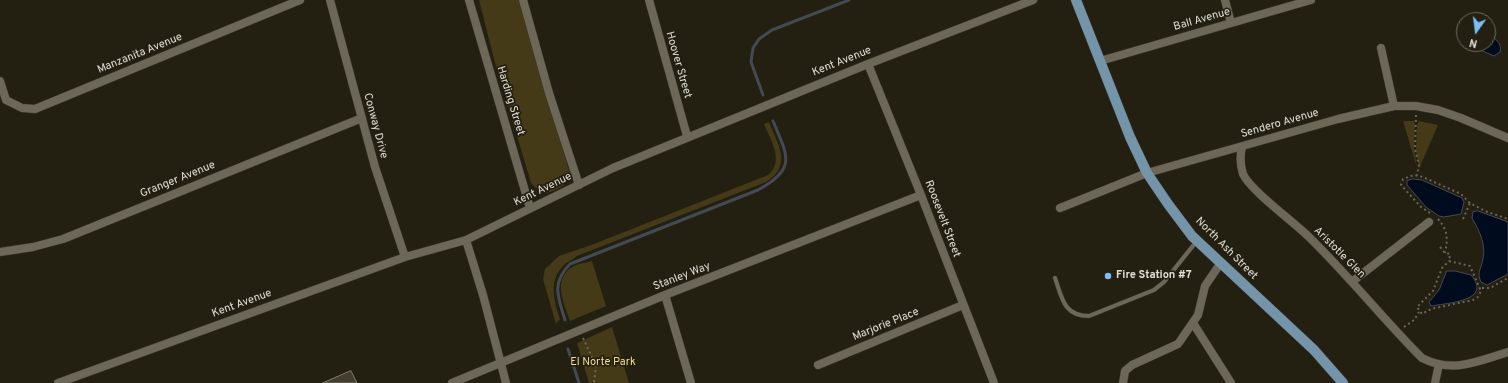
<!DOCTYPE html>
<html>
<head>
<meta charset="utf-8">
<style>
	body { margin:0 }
	#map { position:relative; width:1508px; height:383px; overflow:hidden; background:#231f11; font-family:Overpass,sans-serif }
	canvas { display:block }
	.north { position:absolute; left:1456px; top:12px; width:40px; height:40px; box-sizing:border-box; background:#231f11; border:1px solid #6f6b5f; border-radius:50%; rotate:194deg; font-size:11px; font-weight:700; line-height:16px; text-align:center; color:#e1ded5 }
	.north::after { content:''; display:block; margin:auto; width:14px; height:18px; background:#7abff8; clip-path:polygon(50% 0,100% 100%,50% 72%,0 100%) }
</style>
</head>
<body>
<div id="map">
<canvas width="1508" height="383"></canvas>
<div class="north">N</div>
</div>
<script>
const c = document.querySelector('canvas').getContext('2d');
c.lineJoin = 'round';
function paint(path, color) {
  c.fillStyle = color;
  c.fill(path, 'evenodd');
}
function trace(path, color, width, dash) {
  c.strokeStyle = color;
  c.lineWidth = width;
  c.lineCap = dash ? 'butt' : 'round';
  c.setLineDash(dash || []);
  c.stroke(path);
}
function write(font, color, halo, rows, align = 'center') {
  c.font = font + ' Overpass,sans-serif';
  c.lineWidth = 3.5;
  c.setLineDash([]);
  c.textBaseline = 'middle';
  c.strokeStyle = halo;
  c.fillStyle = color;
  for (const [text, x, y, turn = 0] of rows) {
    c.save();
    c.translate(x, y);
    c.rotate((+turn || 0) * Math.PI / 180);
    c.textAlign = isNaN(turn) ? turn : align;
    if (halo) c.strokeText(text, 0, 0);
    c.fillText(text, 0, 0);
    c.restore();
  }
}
const green = new Path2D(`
	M479,0H520L570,174C568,186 551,195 540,192L531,183L494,59Z
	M1403,121H1414L1415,125L1414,148L1417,168Z
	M1419,121L1438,125L1419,169L1416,149L1417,125Z
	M769,122C778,145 793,165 766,182L577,256C573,260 568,261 564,265C548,280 554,301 560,319L556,324L543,279L545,269L559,256L594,244L768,175C785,161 770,139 764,124Z
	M592,261L606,306L570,321C564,303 551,278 574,266C579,263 586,263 592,261Z
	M612,327L629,383H589L577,343Z`);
const water = new Path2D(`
	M1488,30C1492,39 1503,41 1500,52L1494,56L1467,44H1488Z
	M1413,179L1422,180L1462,198L1464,202L1461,214L1444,217L1439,216L1426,207L1407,185V181Z
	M1478,211L1508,222V274L1487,285L1481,282C1477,273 1480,271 1482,263C1487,246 1480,232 1472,218L1473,212Z
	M1447,271H1455L1471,275C1493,301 1448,303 1431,306L1429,302L1439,290Z`);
const stream = new Path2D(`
	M763,95L751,62L753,48L759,39L772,30L849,0
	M565,320C558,297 551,283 570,264L758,190C797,168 788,157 773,121
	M568,349L579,383`);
const building = new Path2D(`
	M351,371L357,383H323Z`);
const path = new Path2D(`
	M1416,115L1415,149L1419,165L1417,175
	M1430,213L1421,207L1401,185L1403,179L1414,175L1423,177L1461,194L1470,203L1485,211L1508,219
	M1438,219C1448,230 1448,239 1445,253
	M1463,219L1470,203
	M1440,247L1445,253L1450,254L1449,261L1470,266L1481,291L1478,297L1473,300L1431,309L1422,314L1417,307L1433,291L1442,268L1449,261
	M1482,288H1490L1508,278
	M1404,327L1414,320L1419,312
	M583,338L596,366L594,383`);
const lane = new Path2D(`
	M1055,278C1062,297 1063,316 1089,316L1154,290L1164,282L1196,242`);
const street = new Path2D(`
	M330,0L375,167L405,257
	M469,0L530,208
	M523,0L549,93L579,185
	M649,0L687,136
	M1225,0L1231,23
	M1381,48L1394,106
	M1100,61L1311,0
	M868,64L921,195L994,383
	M0,81L6,100L22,108L35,109L300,0
	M1242,147C1240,156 1240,165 1243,174C1250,190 1295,223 1309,237C1349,276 1383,319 1422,358C1453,374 1478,361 1508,352
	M1060,208L1147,173L1338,119L1394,106H1416L1438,110L1461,118L1508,138
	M466,240L483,295L506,383
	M0,252L33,247L63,239L362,118
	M1353,281L1429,222
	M665,295L691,383
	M1193,323L1231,383
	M818,365L963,305
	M58,383L405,257L466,240L613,168L868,64L1033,0
	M452,383L665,295L921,195
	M1123,383L1125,371L1132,365L1178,344L1198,315L1205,286L1220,264
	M1435,383L1439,364`);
const primary = new Path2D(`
	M1076,0L1130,137L1147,173L1168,204L1192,236L1314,350L1343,383`);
const markers = [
	[1108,276,4,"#7abff8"]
];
const streetNames = [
	["Ball Avenue",1202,20,-16],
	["Manzanita Avenue",140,54,-22],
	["Kent Avenue",842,62,-22],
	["Hoover Street",678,65,74],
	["Harding Street",510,101,73],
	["Sendero Avenue",1280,124,-16],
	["Conway Drive",375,126,75],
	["Granger Avenue",178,180,-22],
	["Kent Avenue",543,190,-26],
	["Roosevelt Street",942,219,69],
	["North Ash Street",1226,249,45],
	["Aristotle Glen",1339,253,45],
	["Stanley Way",682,277,-21],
	["Kent Avenue",242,304,-20],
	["Marjorie Place",886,325,-22]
];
const poiNames = [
	["Fire Station #7",1116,276]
];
const parkNames = [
	["El Norte Park",603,363]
];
paint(green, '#443a18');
paint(water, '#000b1d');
trace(water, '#444a54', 1);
trace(stream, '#444a54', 3);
paint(building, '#423d2f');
trace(building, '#817c6c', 1);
trace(lane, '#3b3730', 5);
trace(street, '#3b3730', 9);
trace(primary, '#3b3730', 11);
trace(path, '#696559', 2, [2, 3]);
trace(lane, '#6c6757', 4);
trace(street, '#6c6757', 8);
trace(primary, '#7494aa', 10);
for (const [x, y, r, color] of markers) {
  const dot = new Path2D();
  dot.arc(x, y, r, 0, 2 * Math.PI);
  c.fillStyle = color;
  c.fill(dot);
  trace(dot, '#231f11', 1.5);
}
write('11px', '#e1ded5', '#231f11', streetNames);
write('bold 11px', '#e1ded5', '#231f11', poiNames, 'left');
write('11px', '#f3dd96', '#231f11', parkNames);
</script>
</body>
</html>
